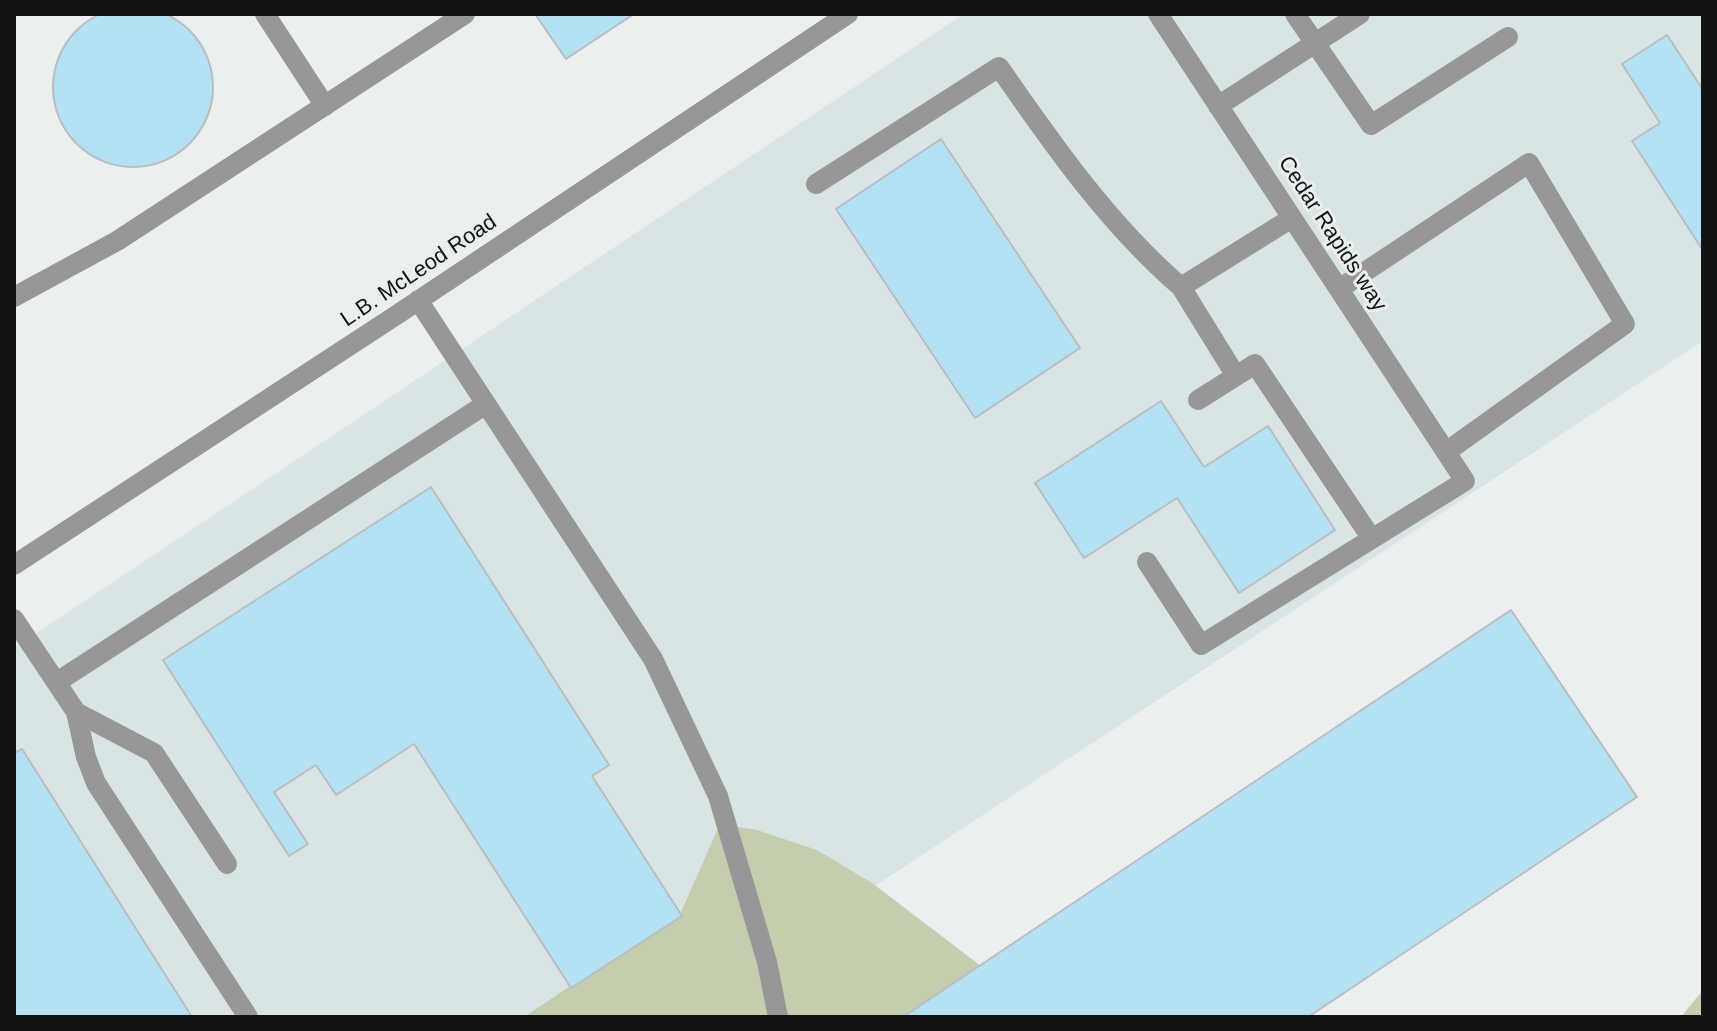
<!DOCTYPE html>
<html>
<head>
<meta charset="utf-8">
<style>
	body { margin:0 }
	#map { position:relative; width:1717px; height:1031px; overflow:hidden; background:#ecefef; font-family:Arial,sans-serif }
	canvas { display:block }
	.frame { position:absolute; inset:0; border:16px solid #121313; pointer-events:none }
</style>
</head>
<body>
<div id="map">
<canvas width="1717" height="1031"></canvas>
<div class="frame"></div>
</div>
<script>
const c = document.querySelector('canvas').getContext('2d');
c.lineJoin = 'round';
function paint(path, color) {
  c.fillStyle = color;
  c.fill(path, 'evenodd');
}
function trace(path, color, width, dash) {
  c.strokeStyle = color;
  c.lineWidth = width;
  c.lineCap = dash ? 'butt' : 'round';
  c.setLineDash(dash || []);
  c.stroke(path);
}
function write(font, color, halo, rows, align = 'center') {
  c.font = font + ' Arial,sans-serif';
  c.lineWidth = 6;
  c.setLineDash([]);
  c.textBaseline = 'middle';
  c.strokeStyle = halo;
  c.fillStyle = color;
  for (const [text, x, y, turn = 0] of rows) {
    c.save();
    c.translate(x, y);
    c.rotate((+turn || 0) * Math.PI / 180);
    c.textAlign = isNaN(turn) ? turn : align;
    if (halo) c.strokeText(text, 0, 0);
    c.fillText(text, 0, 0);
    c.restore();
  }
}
const built = new Path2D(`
	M964,14H1703V341L676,1017H14V648Z`);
const green = new Path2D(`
	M720,824L757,830L817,850L872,883L977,963L1038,1017H524L681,912Z
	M1703,990V1017H1681Z`);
const building = new Path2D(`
	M53 87a80 80 0 1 1 160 0a80 80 0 1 1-160 0Z
	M535,14H634L566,59Z
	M1667,35L1703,90L1702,249L1632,141L1660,123L1622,64Z
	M941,139L1080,348L975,418L836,209Z
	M1161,401L1204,467L1268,426L1335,530L1239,593L1177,498L1084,558L1035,483Z
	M431,487L609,765L592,776L682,916L571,988L414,744L336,795L316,765L274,792L308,844L289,856L163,660Z
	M1511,610L1637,797L1308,1017H903Z
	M22,749L192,1017H14V753Z`);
const minor = new Path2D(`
	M265,14L325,106
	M1295,14L1371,125L1508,37
	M1218,106L1360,14
	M816,184L999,67C1053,145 1109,225 1181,287
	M1339,289L1529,163L1625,324L1446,452
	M14,297L117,241L465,14
	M418,300L653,659L718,796L767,962L778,1017
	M1236,376L1181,287L1292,218
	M1198,400L1255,364L1372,539
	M1147,562L1201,645L1465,481L1158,14
	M14,565L395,316L848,14
	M14,619L76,712L154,753L227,864
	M57,682L486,404
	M76,712L86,757L96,783L248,1017`);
const streetNames = [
	["Cedar Rapids way",1332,234,57],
	["L.B. McLeod Road",419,271,-34]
];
paint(built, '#d8e5e4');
paint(green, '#c5cdaf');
paint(building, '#b4e2f5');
trace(building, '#babdbe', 2);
trace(minor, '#969796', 20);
write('22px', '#121313', '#ecefef', streetNames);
</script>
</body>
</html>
